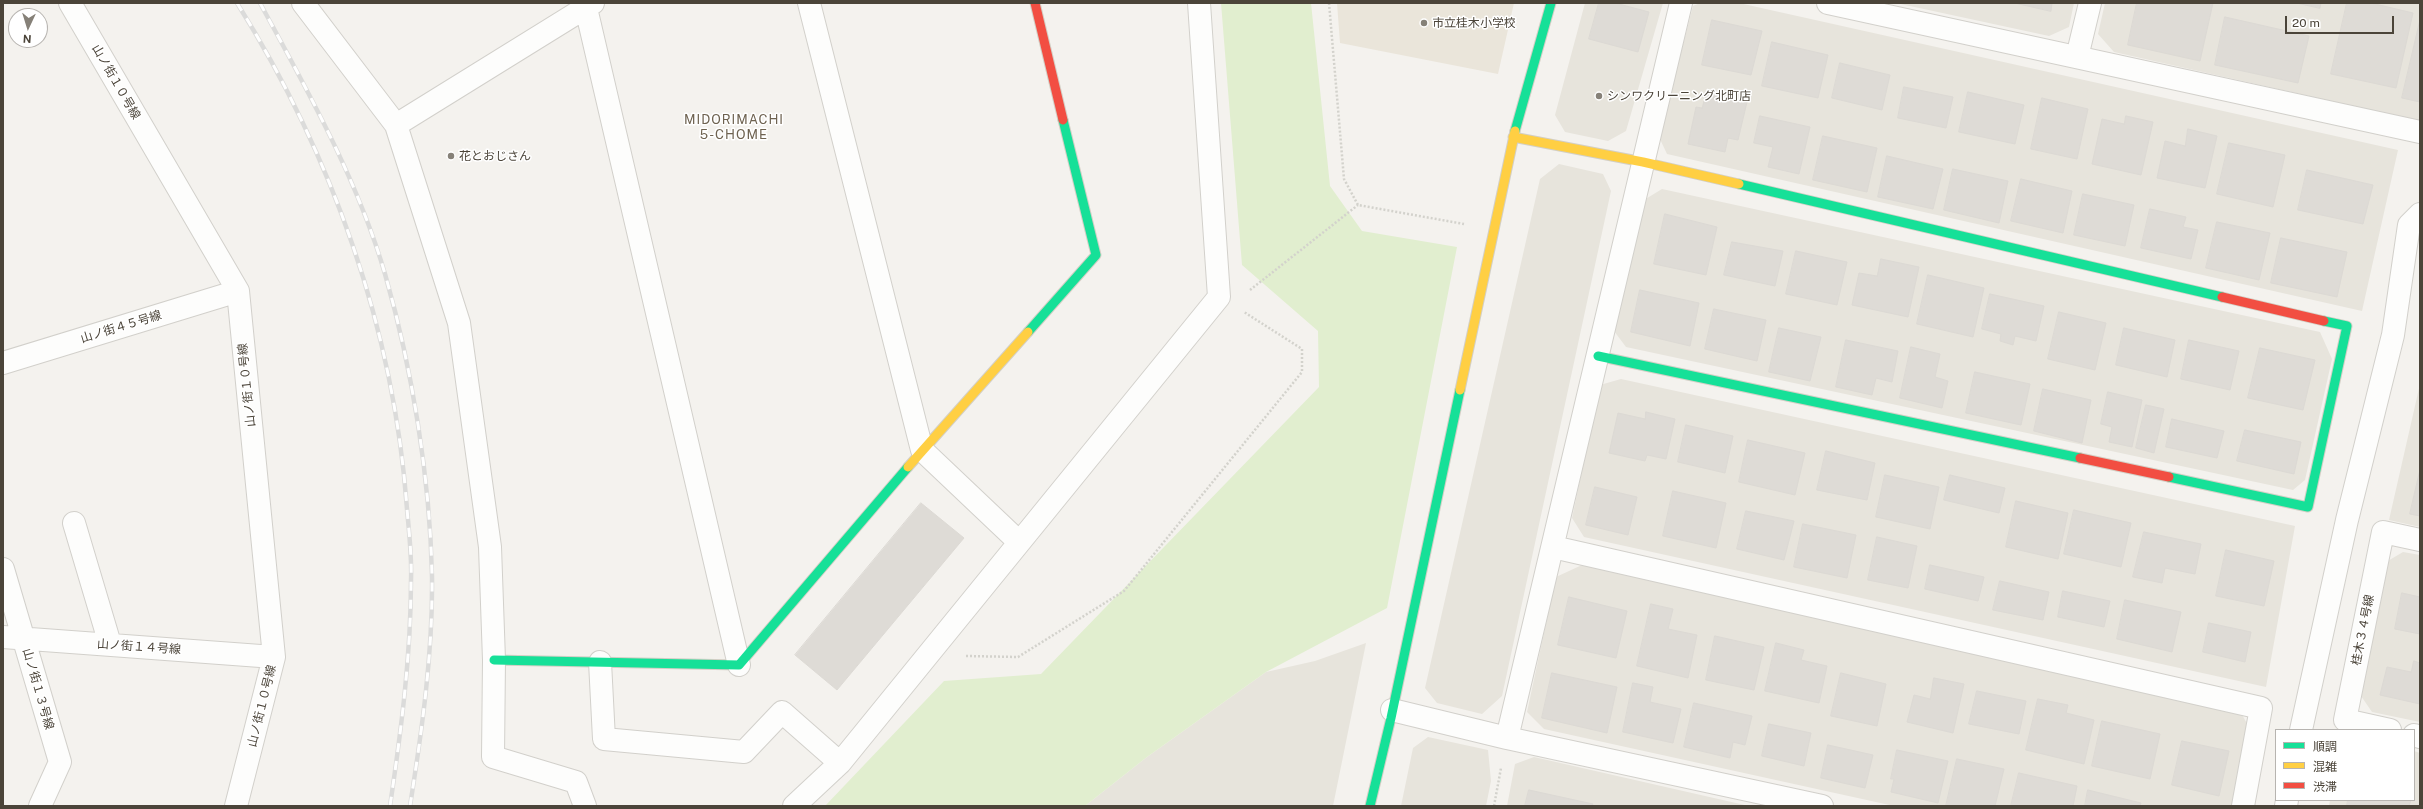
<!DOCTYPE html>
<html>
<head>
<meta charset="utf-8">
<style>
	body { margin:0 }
	#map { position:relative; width:2423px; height:809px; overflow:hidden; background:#f4f2ee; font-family:"Public Sans","Noto Sans JP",sans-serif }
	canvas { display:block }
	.frame { position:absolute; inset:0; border:4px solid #4b4439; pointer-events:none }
	.legend { position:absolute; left:2275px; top:729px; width:140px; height:72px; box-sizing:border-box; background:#fff; border:1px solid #b7b4b0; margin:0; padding:5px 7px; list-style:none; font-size:12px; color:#4b4439 }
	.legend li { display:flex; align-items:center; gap:8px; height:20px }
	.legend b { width:20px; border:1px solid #b7b4b0 }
	.north { position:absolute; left:8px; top:8px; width:40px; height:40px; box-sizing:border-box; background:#fff; border:1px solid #b7b4b0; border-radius:50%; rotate:184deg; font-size:11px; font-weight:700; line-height:16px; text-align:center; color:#4b4439 }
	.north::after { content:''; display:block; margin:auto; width:14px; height:18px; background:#868178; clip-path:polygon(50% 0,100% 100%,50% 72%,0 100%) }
	.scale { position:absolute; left:2285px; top:16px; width:109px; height:18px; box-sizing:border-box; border:2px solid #4b4439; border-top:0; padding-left:5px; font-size:12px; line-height:14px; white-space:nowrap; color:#4b4439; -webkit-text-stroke:3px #fff; paint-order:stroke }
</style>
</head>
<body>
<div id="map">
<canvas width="2423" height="809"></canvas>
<div class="frame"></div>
<ul class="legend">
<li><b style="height:5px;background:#16e098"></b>順調</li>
<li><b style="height:5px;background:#ffcf43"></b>混雑</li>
<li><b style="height:5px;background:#f24e42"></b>渋滞</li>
</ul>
<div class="north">N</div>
<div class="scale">20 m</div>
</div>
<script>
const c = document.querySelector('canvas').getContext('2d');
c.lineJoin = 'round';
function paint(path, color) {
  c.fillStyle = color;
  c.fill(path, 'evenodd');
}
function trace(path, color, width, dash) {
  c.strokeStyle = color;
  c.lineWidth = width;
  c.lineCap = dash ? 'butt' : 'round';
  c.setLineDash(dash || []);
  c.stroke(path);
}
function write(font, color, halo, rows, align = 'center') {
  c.font = font + ' "Public Sans","Noto Sans JP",sans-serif';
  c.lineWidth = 3;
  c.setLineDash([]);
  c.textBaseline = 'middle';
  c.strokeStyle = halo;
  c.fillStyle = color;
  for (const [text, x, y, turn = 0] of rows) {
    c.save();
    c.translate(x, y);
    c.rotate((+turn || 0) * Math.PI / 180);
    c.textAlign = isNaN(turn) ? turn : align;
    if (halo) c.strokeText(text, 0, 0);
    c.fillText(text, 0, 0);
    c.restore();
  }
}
const residential = new Path2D(`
	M1585,3H1663L1626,131L1608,141L1565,132L1555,115Z
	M1700,3H1739L2398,150L2362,311L1667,154L1659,137L1693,6Z
	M1896,3H2074L2069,27L2049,36Z
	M2105,3H2420V121L2114,52L2098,34Z
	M1559,164L1603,174L1611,191L1502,696L1482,714L1437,703L1425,688L1540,179Z
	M1662,189L2320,332L2332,359L2305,480L2293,490L1626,347L1614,331L1644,200Z
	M1621,379L2295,526L2266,687L1584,537L1572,518L1600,385Z
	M2420,384V527L2389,520Z
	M2403,552L2420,555V722L2372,712L2359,693L2381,565Z
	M1582,565L2240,711L2250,729L2233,806H1894L1544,729L1527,712L1556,577Z
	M1366,643L1333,806H1085L1147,757L1266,672L1315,661Z
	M1428,737L1488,750L1491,781L1486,806H1401L1413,748Z
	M2414,751L2420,753V806H2329L2330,800H2414Z
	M1534,757L1749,806H1507L1515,764Z`);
const education = new Path2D(`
	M1337,3H1514L1498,74L1340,43Z`);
const green = new Path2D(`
	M1221,3H1311L1330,186L1362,231L1457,247L1387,608L1266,672L1147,757L1085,806H825L944,681L1041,674L1319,387L1318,331L1242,265Z`);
const building = new Path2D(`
	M1599,3H1615L1649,12L1638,52L1589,39Z
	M2015,3H2052L2051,11Z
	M2137,3H2213L2200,61L2128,45Z
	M2297,3H2321L2320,8Z
	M2347,3H2371L2413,13L2396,88L2331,74Z
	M2225,17L2309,36L2298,83L2215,65Z
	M1712,20L1762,31L1751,75L1702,65Z
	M2420,20V102L2402,98Z
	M1772,42L1828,55L1818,98L1762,86Z
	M1840,63L1890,75L1882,110L1832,98Z
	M1904,87L1953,97L1946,128L1898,118Z
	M1968,92L2024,105L2015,144L1959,132Z
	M1706,93L1747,102L1738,140L1728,138L1725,152L1688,144L1696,107L1702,108Z
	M2042,98L2088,109L2077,159L2031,149Z
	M1760,116L1810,127L1799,174L1768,167L1773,147L1754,143Z
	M2126,116L2153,122L2141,175L2092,164L2102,119L2124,124Z
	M2188,129L2217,136L2205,188L2157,178L2165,141L2185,146Z
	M1823,136L1877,148L1867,192L1813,180Z
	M2229,143L2285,155L2273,207L2217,194Z
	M1887,156L1943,169L1933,209L1878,197Z
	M1953,169L2008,181L1999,223L1944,210Z
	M2307,170L2373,185L2363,224L2298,210Z
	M2021,179L2072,191L2063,233L2011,221Z
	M2083,194L2134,205L2125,246L2074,235Z
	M2150,209L2186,217L2183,227L2198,230L2191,259L2141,248Z
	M1665,214L1717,227L1706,275L1654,264Z
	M2217,222L2270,233L2259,280L2206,268Z
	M2281,238L2347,252L2337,297L2271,283Z
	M1732,242L1783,251L1775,286L1724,275Z
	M1796,251L1847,262L1837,305L1786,294Z
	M1881,259L1919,267L1908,317L1852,305L1859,273L1877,276Z
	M1928,275L1984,288L1973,337L1917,324Z
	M1640,290L1699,303L1690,346L1631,332Z
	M1990,294L2044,306L2036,341L2015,336L2013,345L2000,341L2001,334L1982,329Z
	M1714,309L1766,320L1757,361L1705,349Z
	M2059,312L2106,323L2095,370L2048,359Z
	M1779,328L1821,337L1810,381L1769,372Z
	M2124,328L2175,340L2167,377L2116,365Z
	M1846,340L1898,351L1892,382L1876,378L1872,395L1836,387Z
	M2189,340L2239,351L2230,390L2181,379Z
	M1911,347L1940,354L1935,377L1948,381L1942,408L1900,398Z
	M2260,348L2315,360L2303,410L2248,398Z
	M1975,372L2030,384L2021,425L1966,413Z
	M2043,389L2091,400L2082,443L2034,431Z
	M2108,392L2142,400L2132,447L2109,442L2112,427L2101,424Z
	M2146,405L2164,409L2154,453L2136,448Z
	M1646,412L1675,419L1666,459L1647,455L1645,461L1609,453L1618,413L1645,419Z
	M2172,419L2224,431L2217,458L2166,447Z
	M1686,425L1733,436L1725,473L1678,462Z
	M2245,430L2301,442L2294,474L2237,461Z
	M1748,440L1805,453L1795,495L1739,482Z
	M1826,451L1875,463L1867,500L1817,490Z
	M2420,470V516L2410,514Z
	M1885,475L1939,487L1930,529L1876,517Z
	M1950,475L2005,488L1999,513L1944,500Z
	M1595,487L1637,497L1628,535L1586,525Z
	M1673,491L1726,503L1716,548L1663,536Z
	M2016,501L2068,513L2058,559L2006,547Z
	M921,503L964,538L837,690L795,655Z
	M2074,510L2131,523L2121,567L2064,554Z
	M1746,511L1794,521L1784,560L1737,549Z
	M1803,524L1856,535L1847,578L1794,567Z
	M2144,532L2201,544L2195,574L2165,568L2162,583L2133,577Z
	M1877,537L1917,546L1908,588L1868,580Z
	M2226,550L2274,561L2264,606L2216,596Z
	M1930,565L1984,577L1978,601L1925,589Z
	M2000,581L2049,592L2043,620L1993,610Z
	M2063,591L2110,601L2104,627L2058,617Z
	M2402,593L2420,597V634L2395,629Z
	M1569,597L1627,611L1616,658L1558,645Z
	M2125,600L2181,612L2172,652L2117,639Z
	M1651,604L1673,609L1668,629L1697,635L1688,678L1637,666Z
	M2209,623L2251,632L2245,662L2203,652Z
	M1715,636L1764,647L1754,690L1706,680Z
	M1776,643L1804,650L1801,660L1827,666L1819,703L1765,691Z
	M2414,661L2420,663V704L2380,695L2387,667L2411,672Z
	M1552,673L1617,687L1607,733L1542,718Z
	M1841,673L1886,684L1877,726L1831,716Z
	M1934,678L1964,684L1953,733L1907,722L1914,695L1930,699Z
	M1633,683L1653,687L1650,702L1681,709L1673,743L1623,732Z
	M1977,691L2026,701L2019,734L1969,724Z
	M2038,699L2068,705L2066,713L2094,720L2084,764L2026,750Z
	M1694,703L1752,716L1745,745L1733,742L1730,758L1684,747Z
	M2102,721L2160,734L2150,779L2092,766Z
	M1769,724L1811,733L1804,766L1762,756Z
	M2182,741L2229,751L2219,796L2172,785Z
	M1828,745L1873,755L1865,788L1821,778Z
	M1897,750L1948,761L1938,803L1891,792L1894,779H1891Z
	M1957,759L2004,769L1995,806H1946Z
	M2019,773L2077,786L2073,806H2011Z
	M1529,790L1593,804L1592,806H1525Z
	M2088,790L2141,803L2140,806H2085Z
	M2348,800H2411L2409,806H2347Z`);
const path = new Path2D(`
	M1329,3L1344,179L1358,205L1464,224
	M1250,290L1358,205
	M966,656L1018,657L1124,591L1302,372V349L1244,312
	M1494,806L1501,768`);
const street = new Path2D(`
	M70,3L238,291L274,657L236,806
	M303,3L396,125L459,323L490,547L494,660L493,757L576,782L585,806
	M582,3L586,8L739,665
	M809,3L922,450L1019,542
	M1828,3L2420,132
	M2077,57L2090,3
	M396,125L593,3
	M3,363L238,291
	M74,523L110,644
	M1553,547L2261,708L2243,806
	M3,569L60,762L40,806
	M3,637L274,657
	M600,662L604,739L744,752L782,712L840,763
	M1392,710L1507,738L1822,806
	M2301,730L2347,520L2393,335L2409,225L2420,214
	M2390,730L2345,720L2383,532L2420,540
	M2414,735L2420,737
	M1507,738L1681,3
	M794,806L840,763L1219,297L1199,3
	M2286,806L2287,800`);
const fast = new Path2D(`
	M1515,131L1551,3
	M1739,184L2222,297
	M1028,332L1096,255L1063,120
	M1598,356L2080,458
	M2169,477L2308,507L2347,326L2324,321
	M494,660L739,665L908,467
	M1370,806L1391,718L1460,390`);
const slow = new Path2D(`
	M1513,137L1643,162L1739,184
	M1460,390L1515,131
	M908,467L1028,332`);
const jam = new Path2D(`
	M1035,3L1063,120
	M2222,297L2324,321
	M2080,458L2169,477`);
const rail = new Path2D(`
	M237,3C332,155 394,329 407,509C409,532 412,556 411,580C411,656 401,731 390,806
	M260,3C307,90 357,178 385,274C412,368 430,478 432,576C433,653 422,730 410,806`);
const markers = [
	[1424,23,4,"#868178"],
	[1599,96,4,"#868178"],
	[451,156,4,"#868178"]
];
const poiNames = [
	["市立桂木小学校",1432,23],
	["シンワクリーニング北町店",1607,96],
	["花とおじさん",459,156]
];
const streetNames = [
	["山ノ街１０号線",116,82,60],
	["山ノ街４５号線",121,327,-17],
	["山ノ街１０号線",247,385,-96],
	["桂木３４号線",2363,630,-79],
	["山ノ街１４号線",139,647,4],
	["山ノ街１３号線",38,689,74],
	["山ノ街１０号線",262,706,-76]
];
const neighbourhoodNames = [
	["MIDORIMACHI",734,120],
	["5-CHOME",734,135]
];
paint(residential, '#e7e4dc');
paint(education, '#eae5da');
paint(green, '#e1eecf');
paint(building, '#dedbd6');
trace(building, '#dcd9d4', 1);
trace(street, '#d2d0cb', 24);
trace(fast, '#d3cfc5', 11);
trace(slow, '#d3cfc5', 11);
trace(jam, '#d3cfc5', 11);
trace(path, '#d3d2cc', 2.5, [2, 2]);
trace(street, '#fdfdfc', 22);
trace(fast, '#16e098', 9);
trace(slow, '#ffcf43', 9);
trace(jam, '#f24e42', 9);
trace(rail, '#dbdbda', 4.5);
trace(rail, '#fff', 3, [9]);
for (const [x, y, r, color] of markers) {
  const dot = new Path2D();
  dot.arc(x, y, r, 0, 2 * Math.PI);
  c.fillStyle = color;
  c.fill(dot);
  trace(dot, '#fff', 1.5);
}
write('12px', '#4b4439', '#fff', poiNames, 'left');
write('12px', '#4b4439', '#fff', streetNames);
c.letterSpacing = '1px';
write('13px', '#6e6250', '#fff', neighbourhoodNames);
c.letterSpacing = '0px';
</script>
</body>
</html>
